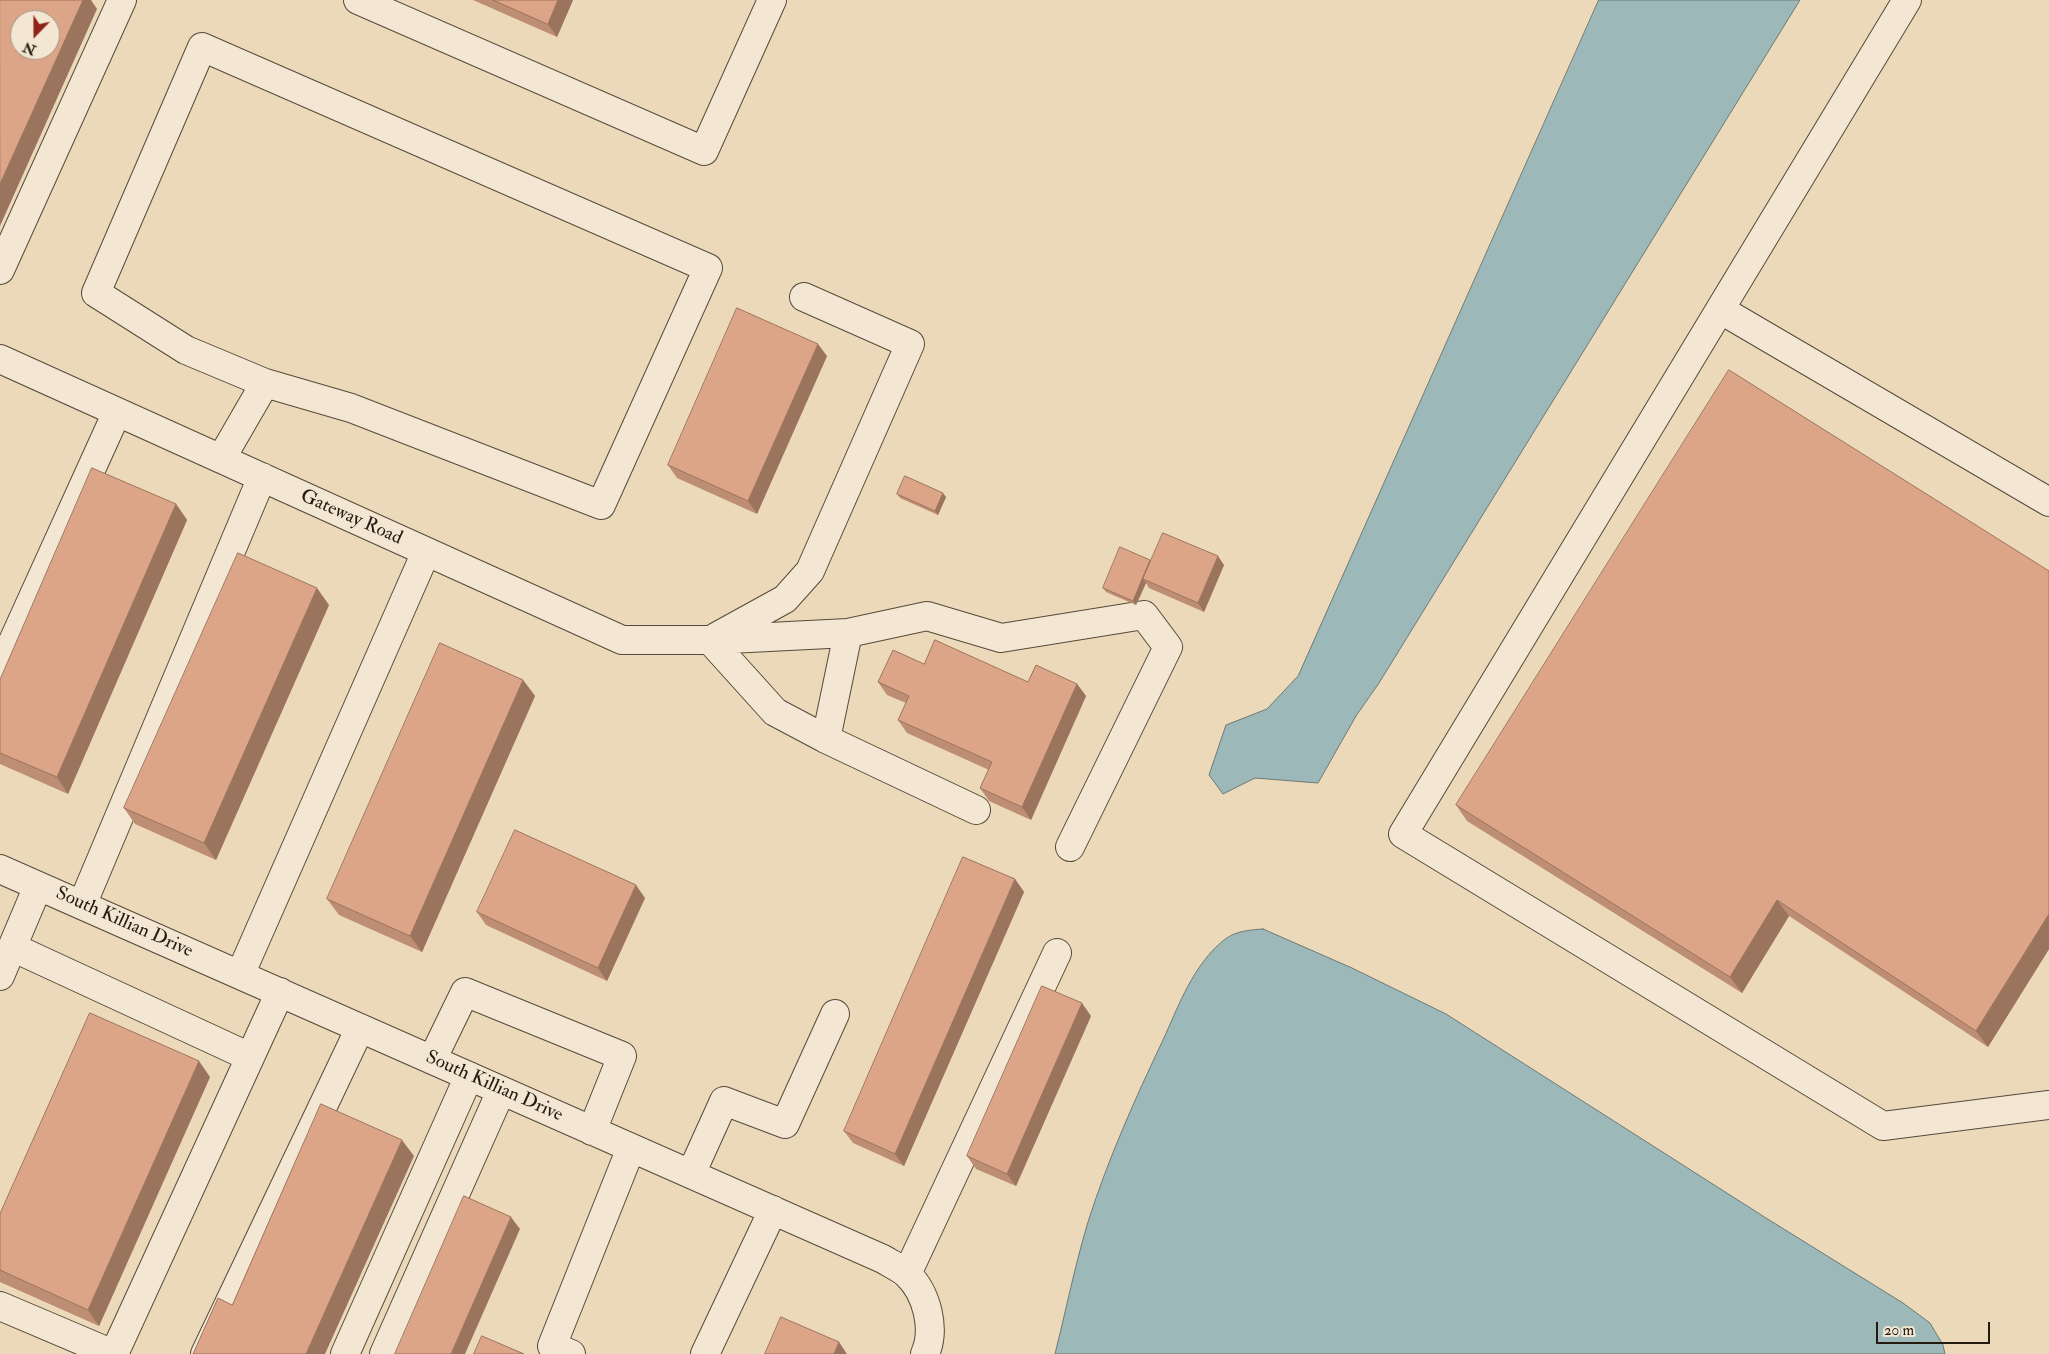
<!DOCTYPE html>
<html>
<head>
<meta charset="utf-8">
<style>
	body { margin:0 }
	#map { position:relative; width:2049px; height:1354px; overflow:hidden; background:#ecd9b9; font-family:"IM FELL Double Pica",serif }
	canvas { display:block }
	.north { position:absolute; left:10px; top:10px; width:50px; height:50px; box-sizing:border-box; background:#f3e6d2; border:1px solid #a09484; border-radius:50%; rotate:202deg; font-size:14px; font-weight:700; line-height:20px; text-align:center; color:#231a10 }
	.north::after { content:''; display:block; margin:auto; width:18px; height:22px; background:#8f2418; clip-path:polygon(50% 0,100% 100%,50% 72%,0 100%) }
	.scale { position:absolute; left:1876px; top:1322px; width:114px; height:22px; box-sizing:border-box; border:2px solid #231a10; border-top:0; padding-left:6px; font-size:15px; line-height:18px; white-space:nowrap; color:#231a10; -webkit-text-stroke:4px #f3e6d2; paint-order:stroke }
</style>
</head>
<body>
<div id="map">
<canvas width="2049" height="1354"></canvas>
<div class="north">N</div>
<div class="scale">20 m</div>
</div>
<script>
const c = document.querySelector('canvas').getContext('2d');
c.lineJoin = 'round';
function paint(path, color) {
  c.fillStyle = color;
  c.fill(path, 'evenodd');
}
function trace(path, color, width, dash) {
  c.strokeStyle = color;
  c.lineWidth = width;
  c.lineCap = dash ? 'butt' : 'round';
  c.setLineDash(dash || []);
  c.stroke(path);
}
function write(font, color, halo, rows, align = 'center') {
  c.font = font + ' "IM FELL Double Pica",serif';
  c.lineWidth = 4.5;
  c.setLineDash([]);
  c.textBaseline = 'middle';
  c.strokeStyle = halo;
  c.fillStyle = color;
  for (const [text, x, y, turn = 0] of rows) {
    c.save();
    c.translate(x, y);
    c.rotate((+turn || 0) * Math.PI / 180);
    c.textAlign = isNaN(turn) ? turn : align;
    if (halo) c.strokeText(text, 0, 0);
    c.fillText(text, 0, 0);
    c.restore();
  }
}
const water = new Path2D(`
	M1599,0H1800L1379,683L1356,716L1318,783L1255,778L1223,794L1209,775L1226,725L1267,709L1298,676Z
	M1263,929L1352,968L1446,1014L1766,1218L1903,1303L1930,1323L1943,1345L1945,1354H1055C1066,1310 1075,1265 1088,1222C1108,1159 1135,1099 1163,1040C1179,1005 1193,965 1224,940C1235,931 1249,930 1263,929Z`);
const minor = new Path2D(`
	M358,0L704,151L772,0
	M1907,0L1403,834L1883,1126L2049,1105
	M0,270L122,0
	M1721,310L2049,502
	M0,359L622,640H710L848,633L927,616L1001,638L1144,615L1168,647L1070,847
	M221,459L265,383L351,408L601,505L708,268L202,47L96,293L186,350L265,383
	M716,637L785,599L810,571L910,344L804,297
	M710,640L775,712L826,739L976,810
	M0,670L117,412
	M826,739L848,633
	M0,869L883,1259C891,1264 900,1268 907,1274C927,1293 936,1329 925,1354
	M82,905L262,477
	M12,947L250,1057
	M240,975L426,552
	M0,976L38,886
	M432,1060L465,992L622,1056L592,1131
	M691,1174L724,1101L785,1124L835,1014
	M907,1274L1057,953
	M0,1306L113,1354
	M114,1354L280,992
	M205,1354L360,1028
	M345,1354L469,1076
	M384,1354L501,1091
	M571,1354L552,1346L631,1148
	M705,1354L773,1210`);
const wall = new Path2D(`
	M473,0H573L557,37Z
	M827,356L757,514L677,478L668,465Z
	M897,494L946,497L938,515L900,498Z
	M176,504L187,520L68,794L0,764V680Z
	M1151,561L1224,565L1204,612L1149,588L1146,583L1136,605L1106,592L1103,588Z
	M2049,571V949L1988,1047L1789,916L1742,993L1467,821L1456,805Z
	M329,605L216,860L135,824L124,808Z
	M924,664L1028,682L1077,684L1086,696L1031,820L989,801L980,788L989,770L907,733L898,720L906,703L887,695L878,682Z
	M523,680L535,696L422,952L339,915L327,899Z
	M1015,879L1024,892L904,1166L853,1143L844,1131Z
	M645,898L607,981L486,925L477,912Z
	M1091,1016L1016,1186L976,1169L967,1156Z
	M210,1077L99,1326L0,1282V1214Z`);
const shadedWall = new Path2D(`
	M83,0H91L97,9L0,226V184Z
	M558,0H573L557,37L548,24Z
	M818,344L827,356L757,514L748,501Z
	M943,493L946,497L938,515L935,511Z
	M176,504L187,520L68,794L57,777Z
	M1218,556L1224,565L1204,612L1198,603Z
	M1150,560L1143,579L1146,583L1136,605L1133,601Z
	M317,588L329,605L216,860L204,843Z
	M523,680L535,696L422,952L410,936Z
	M1077,684L1086,696L1031,820L1022,807Z
	M1015,879L1024,892L904,1166L895,1154Z
	M636,885L645,898L607,981L598,968Z
	M1777,900L1789,916L1742,993L1730,977Z
	M2049,914V949L1988,1047L1976,1031Z
	M1082,1003L1091,1016L1016,1186L1007,1174Z
	M199,1061L210,1077L99,1326L88,1310Z
	M402,1140L414,1156L325,1354H306Z
	M511,1217L520,1229L465,1354H451Z
	M839,1342L847,1354H834Z`);
const building = new Path2D(`
	M0,0H83L0,184ZM20,20H50V50H20Z
	M493,0H558L548,24Z
	M737,308L818,344L748,501L668,465Z
	M1729,370L2049,571V914L1976,1031L1777,900L1730,977L1456,805Z
	M92,468L176,504L57,777L0,753V680Z
	M905,476L943,493L935,511L897,494Z
	M1163,533L1218,556L1198,603L1143,579Z
	M1120,547L1150,560L1133,601L1103,588Z
	M238,553L317,588L204,843L124,808Z
	M935,640L1028,682L1036,665L1077,684L1022,807L980,788L992,762L898,720L909,696L878,682L893,650L924,664Z
	M440,643L523,680L410,936L327,899Z
	M515,830L636,885L598,968L477,912Z
	M963,857L1015,879L895,1154L844,1131Z
	M1042,986L1082,1003L1007,1174L967,1156Z
	M90,1013L199,1061L88,1310L0,1270V1214Z
	M321,1104L402,1140L306,1354H193L218,1298L232,1305Z
	M464,1196L511,1217L451,1354H395Z
	M781,1317L839,1342L834,1354H765Z
	M482,1336L524,1354H474Z`);
const streetNames = [
	["Gateway Road",351,518,24],
	["South Killian Drive",124,923,24],
	["South Killian Drive",494,1087,24]
];
paint(water, '#9cb8b8');
trace(water, '#6c7975', 1);
trace(minor, '#554a3a', 30);
trace(minor, '#f3e6d2', 28);
paint(wall, '#be8e74');
paint(shadedWall, '#9b745e');
paint(building, '#dda587');
trace(building, '#9b745e', 1);
write('19px', '#231a10', '#f3e6d2', streetNames);
</script>
</body>
</html>
